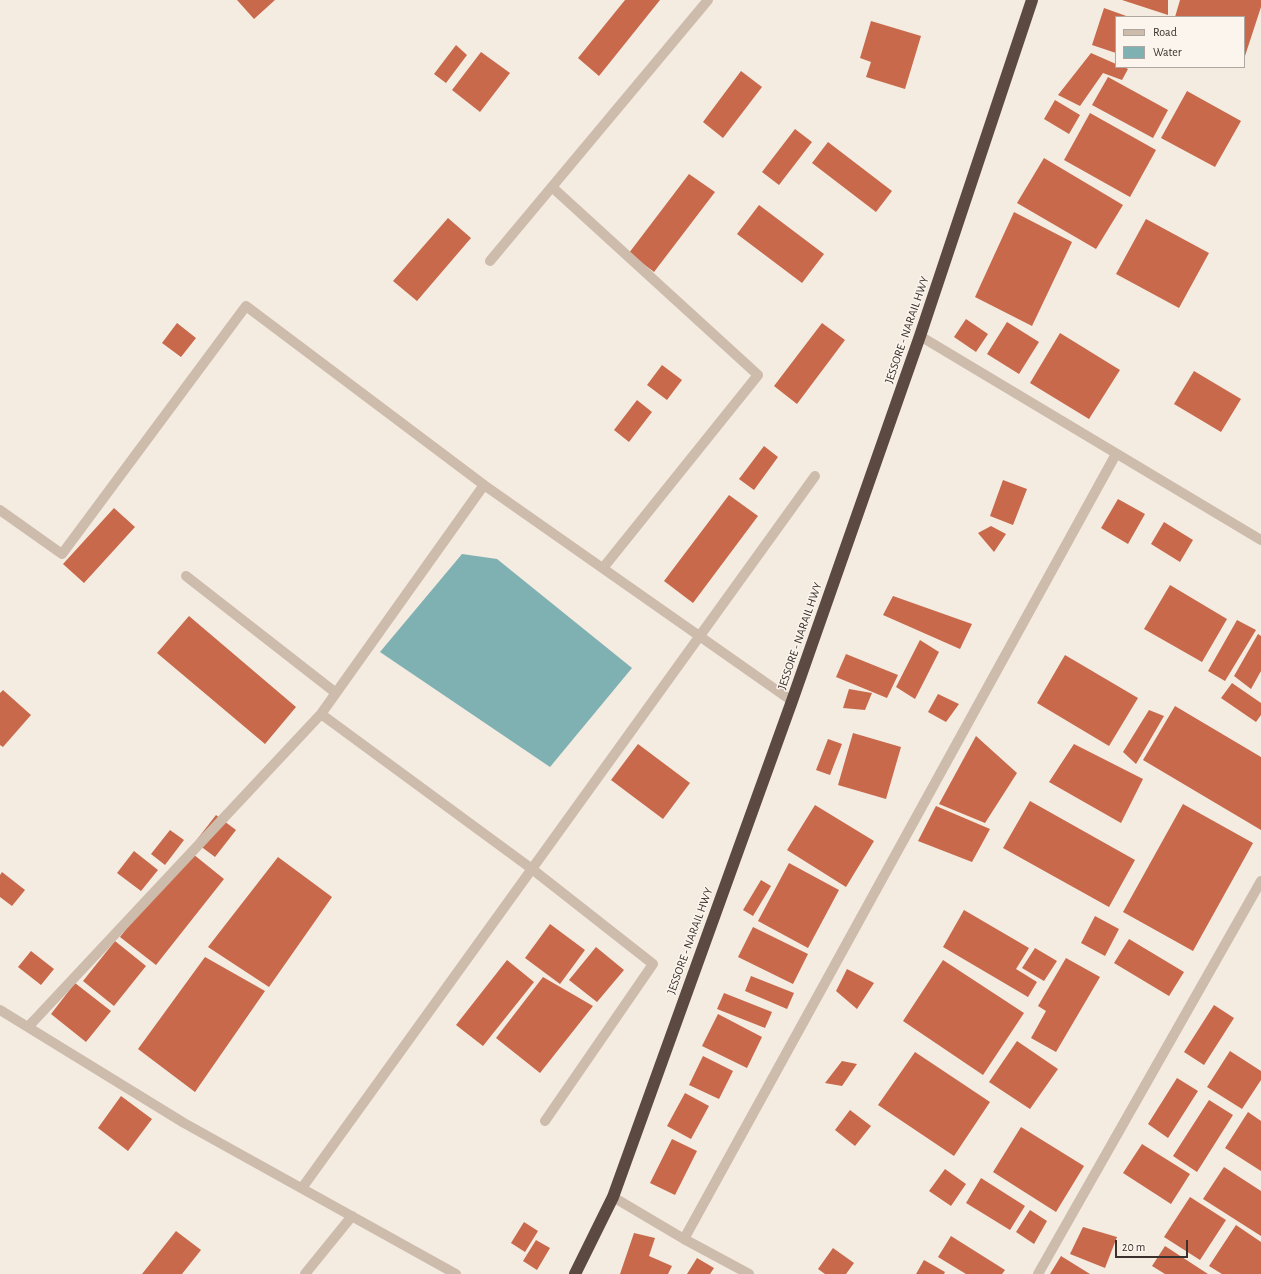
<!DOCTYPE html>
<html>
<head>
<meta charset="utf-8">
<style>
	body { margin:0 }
	#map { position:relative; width:1261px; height:1274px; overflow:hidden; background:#f4ebe1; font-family:"Alegreya Sans",sans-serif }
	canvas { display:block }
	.legend { position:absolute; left:1115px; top:16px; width:130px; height:52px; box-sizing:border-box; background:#fbf5ee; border:1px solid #aea6a0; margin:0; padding:5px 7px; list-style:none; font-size:12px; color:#3b302b }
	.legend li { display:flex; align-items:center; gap:8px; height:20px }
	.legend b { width:20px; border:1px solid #aea6a0 }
	.scale { position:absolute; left:1115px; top:1240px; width:73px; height:18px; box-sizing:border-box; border:2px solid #3b302b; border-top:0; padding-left:5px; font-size:12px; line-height:14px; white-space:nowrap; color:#3b302b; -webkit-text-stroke:3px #fbf5ee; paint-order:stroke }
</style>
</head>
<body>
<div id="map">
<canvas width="1261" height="1274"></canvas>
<ul class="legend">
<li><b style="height:5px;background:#cdbbac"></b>Road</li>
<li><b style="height:11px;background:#7fb0b2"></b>Water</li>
</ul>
<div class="scale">20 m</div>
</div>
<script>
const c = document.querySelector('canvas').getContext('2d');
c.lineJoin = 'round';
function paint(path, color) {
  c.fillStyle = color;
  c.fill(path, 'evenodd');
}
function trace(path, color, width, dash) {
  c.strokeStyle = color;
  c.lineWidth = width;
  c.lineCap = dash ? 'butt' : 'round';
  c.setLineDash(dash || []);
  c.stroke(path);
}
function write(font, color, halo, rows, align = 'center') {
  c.font = font + ' "Alegreya Sans",sans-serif';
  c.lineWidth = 3;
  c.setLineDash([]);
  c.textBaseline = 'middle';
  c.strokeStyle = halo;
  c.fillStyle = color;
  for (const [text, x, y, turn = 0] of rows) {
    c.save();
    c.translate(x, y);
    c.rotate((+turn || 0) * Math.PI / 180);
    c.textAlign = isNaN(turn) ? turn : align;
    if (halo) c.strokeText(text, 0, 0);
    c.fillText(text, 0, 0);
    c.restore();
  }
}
const water = new Path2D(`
	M462,554L497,559L632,668L550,767L380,652Z`);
const building = new Path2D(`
	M237,0H275L254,19Z
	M625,0H660L599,76L578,58Z
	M1122,0H1168V15Z
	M1180,0H1261V7L1244,59V17H1175Z
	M1104,8L1129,17H1116V53L1092,45Z
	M871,21L921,36L905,89L866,77L871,62L860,58Z
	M456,45L467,55L446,83L434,74Z
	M481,52L510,73L480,112L452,90Z
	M1091,53L1116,64V67H1124L1128,69L1122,80L1103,73L1080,106L1058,95Z
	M741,71L762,87L723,138L703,122Z
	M1108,77L1168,110L1153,138L1092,105Z
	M1187,91L1241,121L1215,167L1161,138Z
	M1055,100L1080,115L1069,134L1044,119Z
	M1090,113L1156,150L1130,197L1064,160Z
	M795,129L812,142L779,185L762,172Z
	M828,142L892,191L876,212L812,163Z
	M1044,158L1123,205L1096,249L1017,203Z
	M689,174L715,192L654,272L629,253Z
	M759,205L824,254L802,283L737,234Z
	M1014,212L1072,242L1032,326L975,297Z
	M448,218L471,238L417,301L393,281Z
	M1146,219L1209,253L1179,308L1116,274Z
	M966,319L988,334L976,352L954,337Z
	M1007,322L1039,342L1019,374L987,354Z
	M177,323L196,338L181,357L162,343Z
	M822,323L845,340L797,404L774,386Z
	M1060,333L1120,370L1089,419L1030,383Z
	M662,365L682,380L667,400L647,385Z
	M1194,371L1241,399L1221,432L1174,404Z
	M637,400L652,412L629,442L614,430Z
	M764,446L778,457L754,490L739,479Z
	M1003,480L1027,489L1013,525L990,516Z
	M729,495L758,516L693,603L664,581Z
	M1118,499L1145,514L1128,544L1101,528Z
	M114,508L135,527L84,583L63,564Z
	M1164,522L1193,540L1180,562L1151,544Z
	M991,526L1006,534L994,552L978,533Z
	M1170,585L1227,619L1202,662L1144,629Z
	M893,596L972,624L960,649L883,615Z
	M189,616L296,707L265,744L157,653Z
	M1237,620L1256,630L1225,681L1208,671Z
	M1258,634L1261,636V671L1251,689L1234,676Z
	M920,640L939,652L915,699L896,687Z
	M846,654L898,675L887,698L836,677Z
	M1065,655L1138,698L1109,746L1037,703Z
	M1232,683L1261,703V715L1256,722L1221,698Z
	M849,689L872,693L865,710L843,708Z
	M3,690L31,715L3,747L0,745V693Z
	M938,694L959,704L946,722L928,712Z
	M1175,706L1261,757V830L1143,760Z
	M1149,710L1164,716L1136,764L1123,752Z
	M853,733L901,747L886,799L838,785Z
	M976,736L1017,773L985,823L939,804Z
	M828,739L842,744L830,775L816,770Z
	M638,744L690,783L663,819L611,780Z
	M1074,744L1143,779L1121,823L1049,782Z
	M1030,801L1135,860L1109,907L1003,848Z
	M1183,804L1253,843L1193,951L1123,912Z
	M815,805L874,841L846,887L787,850Z
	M936,806L990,829L972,862L918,841Z
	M216,815L236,830L215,857L195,842Z
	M170,830L184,840L165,865L151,854Z
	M188,850L224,879L156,965L120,937Z
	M134,851L158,870L141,891L117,873Z
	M278,857L332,897L269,987L208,947Z
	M789,863L839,890L808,948L758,921Z
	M2,872L25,890L12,906L0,897V875Z
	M761,880L771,886L753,916L743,910Z
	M964,910L1029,948L1016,969L1037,982L1028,997L943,947Z
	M1095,916L1119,929L1105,956L1081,943Z
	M550,924L585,950L560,984L525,958Z
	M753,927L808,954L793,984L738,957Z
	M1129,939L1184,972L1169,996L1114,963Z
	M115,941L146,966L114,1006L83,981Z
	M596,947L624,970L597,1002L569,980Z
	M1035,948L1057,961L1044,981L1022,968Z
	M31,951L54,969L41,985L18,967Z
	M205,957L265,991L195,1092L138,1049Z
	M1066,958L1100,977L1056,1052L1031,1038L1046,1011L1038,1006Z
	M507,960L534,982L483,1046L456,1025Z
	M943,960L1024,1013L983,1075L903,1021Z
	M847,969L874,983L857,1009L836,991Z
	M751,976L794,993L787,1009L745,991Z
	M543,977L593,1006L540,1073L496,1038Z
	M75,983L111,1011L86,1042L51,1014Z
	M724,993L772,1012L765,1028L717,1009Z
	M1214,1005L1234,1018L1204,1065L1184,1052Z
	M718,1014L762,1037L747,1068L702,1046Z
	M1017,1041L1058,1069L1030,1109L989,1082Z
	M1230,1051L1261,1071V1080L1242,1109L1207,1087Z
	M915,1052L990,1102L954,1156L878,1105Z
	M703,1056L733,1071L719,1099L689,1085Z
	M842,1061L857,1064L842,1086L825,1083Z
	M1177,1078L1198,1091L1168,1138L1148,1124Z
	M685,1093L709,1106L691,1139L667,1126Z
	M121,1096L152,1119L128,1151L98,1128Z
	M1209,1100L1233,1115L1197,1172L1173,1156Z
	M850,1110L871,1126L855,1146L835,1130Z
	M1248,1112L1261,1121V1171L1225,1148Z
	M1021,1127L1084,1166L1056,1212L993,1172Z
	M672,1139L697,1151L675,1195L650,1183Z
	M1142,1144L1190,1174L1171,1204L1123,1173Z
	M1224,1167L1261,1191V1236L1203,1199Z
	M945,1169L966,1184L951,1206L929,1191Z
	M981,1178L1025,1206L1010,1230L966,1203Z
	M1190,1197L1226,1220L1200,1260L1164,1237Z
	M1030,1210L1047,1221L1034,1244L1016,1232Z
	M524,1222L538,1231L525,1252L511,1243Z
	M1236,1225L1261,1242V1274H1222L1209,1266Z
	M1083,1227L1117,1237L1105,1268L1070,1254Z
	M176,1231L201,1250L182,1274H142Z
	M634,1233L655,1238L649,1256L672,1266L668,1274H620Z
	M951,1236L1005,1270L1002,1274H966L938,1257Z
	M536,1240L550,1248L537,1270L523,1261Z
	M1165,1246L1208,1274H1165L1152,1266Z
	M833,1248L854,1263L846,1274H825L818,1269Z
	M1061,1256L1090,1274H1050Z
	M697,1258L714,1268L710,1274H687Z
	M924,1260L945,1272L944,1274H916Z`);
const street = new Path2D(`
	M552,187L758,375L603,568
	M490,261L708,0
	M920,336L1261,540
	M484,485L321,714L532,869L653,964L545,1121
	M0,510L62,554L246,306L484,485L792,701
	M186,576L336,693
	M0,1010L184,1123L456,1274
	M28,1027L321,714
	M302,1188L815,476
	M613,1197L684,1239L749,1274
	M684,1239L1116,454
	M305,1274L352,1216
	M1038,1274L1261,881`);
const highway = new Path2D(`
	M575,1274L613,1197L792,701L920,336L1032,0`);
const streetNames = [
	["JESSORE - NARAIL HWY",907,330,-71],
	["JESSORE - NARAIL HWY",800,636,-71],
	["JESSORE - NARAIL HWY",690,941,-70]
];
paint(water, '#7fb0b2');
paint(building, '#c8694b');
trace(street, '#cdbbac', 10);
trace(highway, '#5c4a42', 12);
write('12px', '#3b302b', '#fbf5ee', streetNames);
</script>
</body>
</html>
